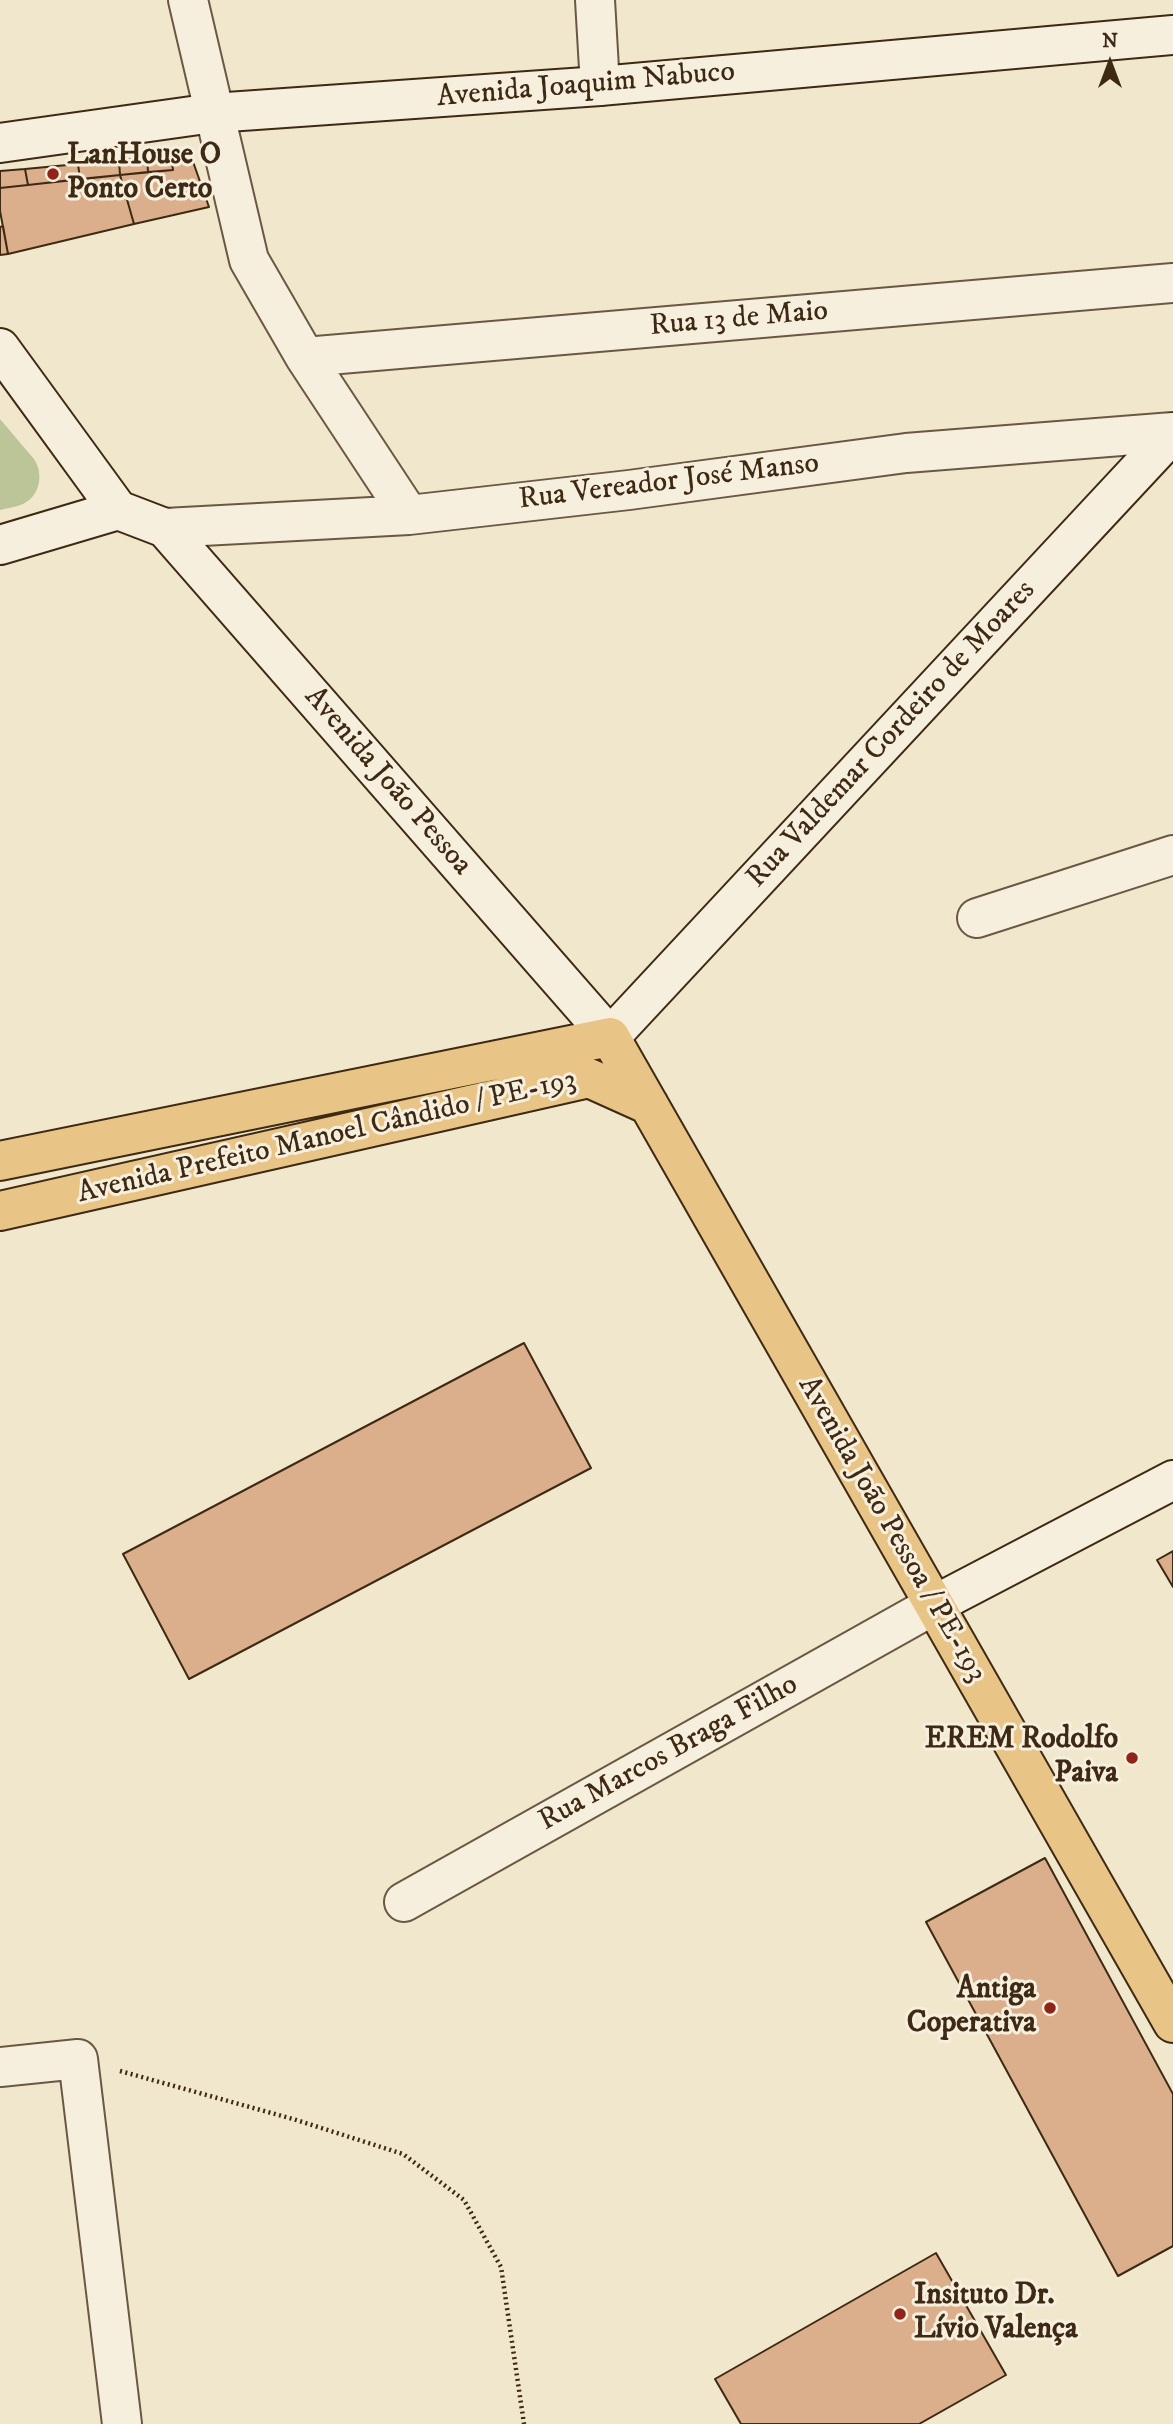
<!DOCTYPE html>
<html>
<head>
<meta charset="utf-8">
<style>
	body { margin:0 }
	#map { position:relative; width:1173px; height:2424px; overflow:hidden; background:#f1e7cd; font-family:"IM FELL DW Pica",serif }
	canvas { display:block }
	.north { position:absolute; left:1075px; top:28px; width:70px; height:70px; -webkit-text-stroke:5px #f6efde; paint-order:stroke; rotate:0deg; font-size:19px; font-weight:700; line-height:28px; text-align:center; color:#3e2913 }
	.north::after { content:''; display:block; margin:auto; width:24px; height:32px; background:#3e2913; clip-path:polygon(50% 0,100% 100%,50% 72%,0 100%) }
</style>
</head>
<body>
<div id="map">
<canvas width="1173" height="2424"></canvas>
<div class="north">N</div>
</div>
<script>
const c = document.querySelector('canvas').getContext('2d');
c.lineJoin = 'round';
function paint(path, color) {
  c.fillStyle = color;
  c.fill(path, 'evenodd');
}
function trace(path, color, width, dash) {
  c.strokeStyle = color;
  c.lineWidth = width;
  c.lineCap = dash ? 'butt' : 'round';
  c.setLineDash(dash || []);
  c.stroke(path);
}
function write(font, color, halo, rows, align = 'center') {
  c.font = font + ' "IM FELL DW Pica",serif';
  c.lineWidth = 6;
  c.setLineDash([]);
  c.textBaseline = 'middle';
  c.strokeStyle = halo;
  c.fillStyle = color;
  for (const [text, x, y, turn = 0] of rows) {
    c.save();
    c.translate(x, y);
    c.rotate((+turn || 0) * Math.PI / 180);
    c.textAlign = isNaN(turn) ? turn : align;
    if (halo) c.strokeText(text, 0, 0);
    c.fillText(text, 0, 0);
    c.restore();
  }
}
const green = new Path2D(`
	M0,419L34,459C44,474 40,496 23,504C16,507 7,508 0,510Z`);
const building = new Path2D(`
	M188,153L191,156L209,207L134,224L120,175L173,170L171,156Z
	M171,156L173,170L148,172L147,158Z
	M147,158L148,172L120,175L119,160Z
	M119,160L120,175L80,179L78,164Z
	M78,164L80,179L28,185L25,169Z
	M25,169L28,185L0,188V171Z
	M120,175L134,224L8,254L0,211V188Z
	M3,226L8,254L0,255V227Z
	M524,1343L591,1468L189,1679L123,1554Z
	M1173,1551V1587L1157,1560Z
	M1045,1858L1173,2094V2246L1118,2276L926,1922Z
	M936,2253L1006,2375L919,2424H741L715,2379Z`);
const path = new Path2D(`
	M120,2071L293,2119L403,2154L464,2200L501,2267L524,2424`);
const street = new Path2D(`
	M188,0L249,260L305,357L409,515
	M595,0L600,86
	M305,357L1173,283
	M165,528L409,515L629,490L906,453L1173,432
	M977,918L1173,855
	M404,1902L934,1605
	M0,2067L78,2059L122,2424`);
const secondary = new Path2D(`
	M0,143L213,113L600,86L1173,35
	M0,348L118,510L165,528L610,1037L1173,433
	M0,545L118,510
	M934,1605L1173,1480`);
const primary = new Path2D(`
	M0,1161L610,1037L1173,2023
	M0,1211L589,1078L649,1105`);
const markers = [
	[53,174,7,"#8f2418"],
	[1132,1758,7,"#8f2418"],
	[1050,2008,7,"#8f2418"],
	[900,2314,7,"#8f2418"]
];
const streetNames = [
	["Avenida Joaquim Nabuco",586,86,-5],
	["Rua 13 de Maio",739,320,-5],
	["Rua Vereador José Manso",669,483,-7],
	["Rua Valdemar Cordeiro de Moares",892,735,-47],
	["Avenida João Pessoa",387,782,49],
	["Avenida Prefeito Manoel Cândido / PE-193",327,1138,-13],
	["Avenida João Pessoa / PE-193",891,1530,60],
	["Rua Marcos Braga Filho",669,1754,-29]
];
const poiNames = [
	["LanHouse O",67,157],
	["Ponto Certo",67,191],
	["EREM Rodolfo",1118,1741,"right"],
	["Paiva",1118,1775,"right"],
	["Antiga",1036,1991,"right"],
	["Coperativa",1036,2025,"right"],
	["Insituto Dr.",914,2297],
	["Lívio Valença",914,2331]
];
paint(green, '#bcc597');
paint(building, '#dbaf8b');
trace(building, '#3e2913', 2);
trace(street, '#6b5842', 42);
trace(secondary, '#3e2913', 42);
trace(primary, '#3e2913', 42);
trace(path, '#3e2913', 4.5, [2, 3.5]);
trace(street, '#f6efde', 38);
trace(secondary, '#f6efde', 38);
trace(primary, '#e8c486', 38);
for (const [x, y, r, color] of markers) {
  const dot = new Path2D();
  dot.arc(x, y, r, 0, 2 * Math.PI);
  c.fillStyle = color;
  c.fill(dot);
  trace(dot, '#f6efde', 2.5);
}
write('30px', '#3e2913', '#f6efde', streetNames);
write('bold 30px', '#3e2913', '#f6efde', poiNames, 'left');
</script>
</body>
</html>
